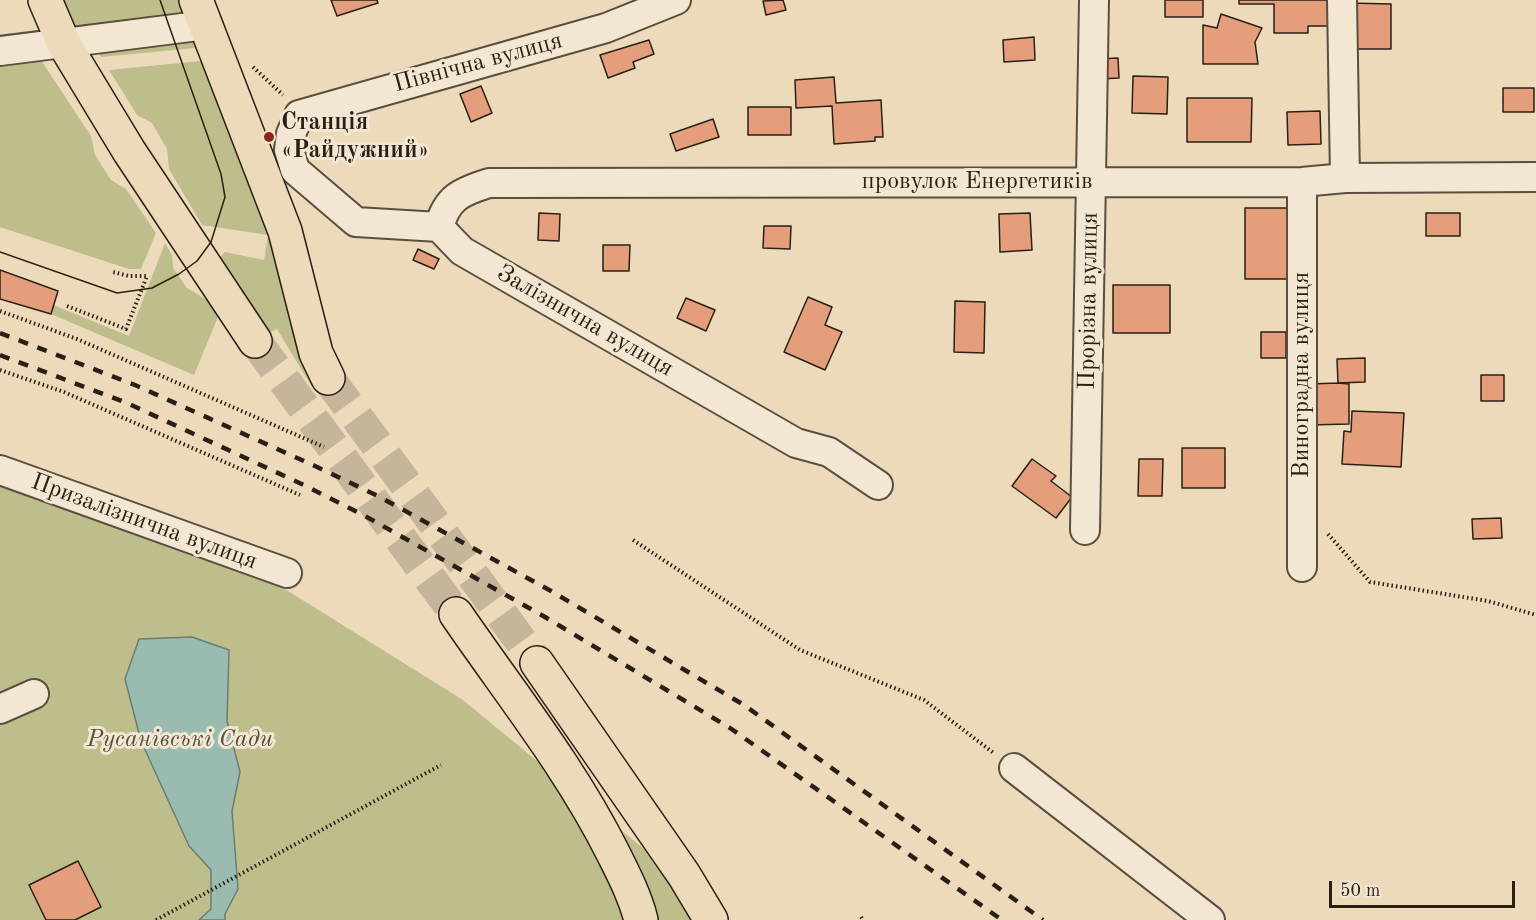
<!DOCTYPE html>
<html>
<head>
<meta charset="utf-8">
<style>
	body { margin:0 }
	#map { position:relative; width:1536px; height:920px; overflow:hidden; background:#ecdabb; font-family:"Old Standard TT",serif }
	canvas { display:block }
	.scale { position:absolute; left:1329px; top:881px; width:186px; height:27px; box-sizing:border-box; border:3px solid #292015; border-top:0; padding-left:8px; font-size:18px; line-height:21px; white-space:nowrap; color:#292015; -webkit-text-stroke:4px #f3e7d3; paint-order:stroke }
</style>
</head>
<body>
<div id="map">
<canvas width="1536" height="920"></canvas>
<div class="scale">50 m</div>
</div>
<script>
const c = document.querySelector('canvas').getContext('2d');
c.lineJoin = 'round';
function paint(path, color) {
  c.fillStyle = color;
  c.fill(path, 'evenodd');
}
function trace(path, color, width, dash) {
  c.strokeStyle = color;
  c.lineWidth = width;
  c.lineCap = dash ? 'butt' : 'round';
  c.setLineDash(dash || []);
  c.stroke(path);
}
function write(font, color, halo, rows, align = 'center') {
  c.font = font + ' "Old Standard TT",serif';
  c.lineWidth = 6;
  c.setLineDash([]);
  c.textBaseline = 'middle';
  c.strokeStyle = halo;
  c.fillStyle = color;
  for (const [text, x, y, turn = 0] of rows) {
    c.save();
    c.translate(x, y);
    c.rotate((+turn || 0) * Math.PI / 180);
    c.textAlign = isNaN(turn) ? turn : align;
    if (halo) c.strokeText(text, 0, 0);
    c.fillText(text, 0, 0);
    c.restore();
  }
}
const green = new Path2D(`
	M60,0H187L189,16L70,31Z
	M202,35L206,47L101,57L94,46Z
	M37,54L91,136L95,155L111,180L126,189L156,233L141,269H129L0,227V60Z
	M211,60L321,381L312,387L277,329L260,338L214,264L225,252L264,260L268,235L202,225L169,169L167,149L152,123L137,115L109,70Z
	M165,243L172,255L173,268L187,288L209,301L218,317L194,375L51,314L53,305L129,336Z
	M0,472L280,586L463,700L730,920H0Z`);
const water = new Path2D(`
	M192,637L229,650L227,721L240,772L232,811L238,889L225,914V920H199L211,909V870L189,846L141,741L125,679L139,639Z`);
const building = new Path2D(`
	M331,0H377L378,3L337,16Z
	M783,0L786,10L766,15L763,1Z
	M1165,0H1203V17H1165Z
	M1239,0H1328V26H1308V33H1274V4H1239Z
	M1349,3L1391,4V49H1349Z
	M1221,14L1262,28L1255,42L1258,64H1203V25L1217,28Z
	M1034,37L1035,60L1004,62L1003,40Z
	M649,40L654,54L633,62L635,68L608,78L600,55Z
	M1118,58L1119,78L1098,79L1097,59Z
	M1133,76L1168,77L1167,114L1132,113Z
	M834,77L836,103L881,100L883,137H875V141L834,144L832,106L796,108L795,80Z
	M481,86L492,113L471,122L460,94Z
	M1503,88H1534V112H1503Z
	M1187,98H1252L1251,142H1187Z
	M748,107H791V135H748Z
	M1320,111L1321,144L1288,145L1287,112Z
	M713,119L719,137L676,151L670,134Z
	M1245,208H1290V279H1245Z
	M539,213L560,214L559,241L538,240Z
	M1030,213L1032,250L1000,252L999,214Z
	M1426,213H1460V236H1426Z
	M764,226H791L790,249L763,248Z
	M603,245H630L629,271H603Z
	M418,249L439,259L434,269L413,260Z
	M0,270L58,291L51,314L0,299Z
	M1113,285H1170V333H1113Z
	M808,297L832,307L825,325L842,332L825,370L784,352Z
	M686,298L715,310L706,331L677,318Z
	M955,301L985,302L984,353L954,352Z
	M1261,332H1286V358H1261Z
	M1365,358V382L1338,383L1337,359Z
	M1481,375H1504V401H1481Z
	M1338,383L1349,384V424L1309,425V384Z
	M1352,411L1404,413L1401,467L1342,464L1344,431L1351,432Z
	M1182,448H1225V488H1182Z
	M1032,459L1056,476L1051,481L1072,497L1056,518L1012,486Z
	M1139,459H1163L1162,496H1138Z
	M1501,518L1502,538L1473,539L1472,519Z
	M78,861L101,907L75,920H46L29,885Z`);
const majorTunnel = new Path2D(`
	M255,341L456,614
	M328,378L537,663`);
const path = new Path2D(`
	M253,67L283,95
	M67,306L126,329L147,276H129L113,272
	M0,311L77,339L324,447
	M0,370L64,392L300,495
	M1328,534L1370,582L1488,601L1536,615
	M633,540L800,650L924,700L995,754
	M861,917L863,920
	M156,920L441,765`);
const minor = new Path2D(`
	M1342,0L1345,178
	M0,51L206,25
	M1302,182V567
	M439,227C447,198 460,192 489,183L1302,182L1345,178L1536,177
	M439,227L356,222L295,170L289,150L291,134L299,115L606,28L676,0
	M439,227L462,251L796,443L829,452L878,485
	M0,470L287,573
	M1085,530L1094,0
	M0,709L34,694
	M1014,768L1210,920`);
const major = new Path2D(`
	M45,0L63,42L129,151L255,341
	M196,0L285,231L316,353L328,378
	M456,614C510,693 570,767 613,853C624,875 635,896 641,920
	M537,663L684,875L711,920`);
const tram = new Path2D(`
	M0,252L117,293L152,288L179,274L197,261L211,242L225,197L221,174L160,0`);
const rail = new Path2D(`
	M0,333L135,385L315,466L378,496L551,591L744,705L1043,920
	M0,355L127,403L306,486L365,516L545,617L730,728L1002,920`);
const markers = [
	[269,137,6,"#8f2418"]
];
const streetNames = [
	["Північна вулиця",478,63,-15],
	["провулок Енергетиків",977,182],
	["Прорізна вулиця",1089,301,-89],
	["Залізнична вулиця",585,321,30],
	["Виноградна вулиця",1302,375,-90],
	["Призалізнична вулиця",144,522,20]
];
const poiNames = [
	["Станція",281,123],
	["«Райдужний»",281,151]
];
const parkNames = [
	["Русанівські Сади",180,740]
];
paint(green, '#bdbe8c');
paint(water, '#99bbb0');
trace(water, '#6c7d72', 1.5);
paint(building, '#e59e7b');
trace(building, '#292015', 1.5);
trace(majorTunnel, '#c5b59a', 33, [33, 16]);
trace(minor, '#5a4e3e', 32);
trace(major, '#292015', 36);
trace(path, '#292015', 4, [1.5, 3]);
trace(minor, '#f3e7d3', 28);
trace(major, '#ecdabb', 33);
trace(tram, '#292015', 1.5);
trace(rail, '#292015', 4.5, [10, 10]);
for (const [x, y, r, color] of markers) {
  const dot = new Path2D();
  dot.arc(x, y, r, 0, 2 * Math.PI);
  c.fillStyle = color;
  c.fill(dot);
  trace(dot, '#f3e7d3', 2);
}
write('24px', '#292015', '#f3e7d3', streetNames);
write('bold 24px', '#292015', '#f3e7d3', poiNames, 'left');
write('italic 24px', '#554f39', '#f3e7d3', parkNames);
</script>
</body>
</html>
